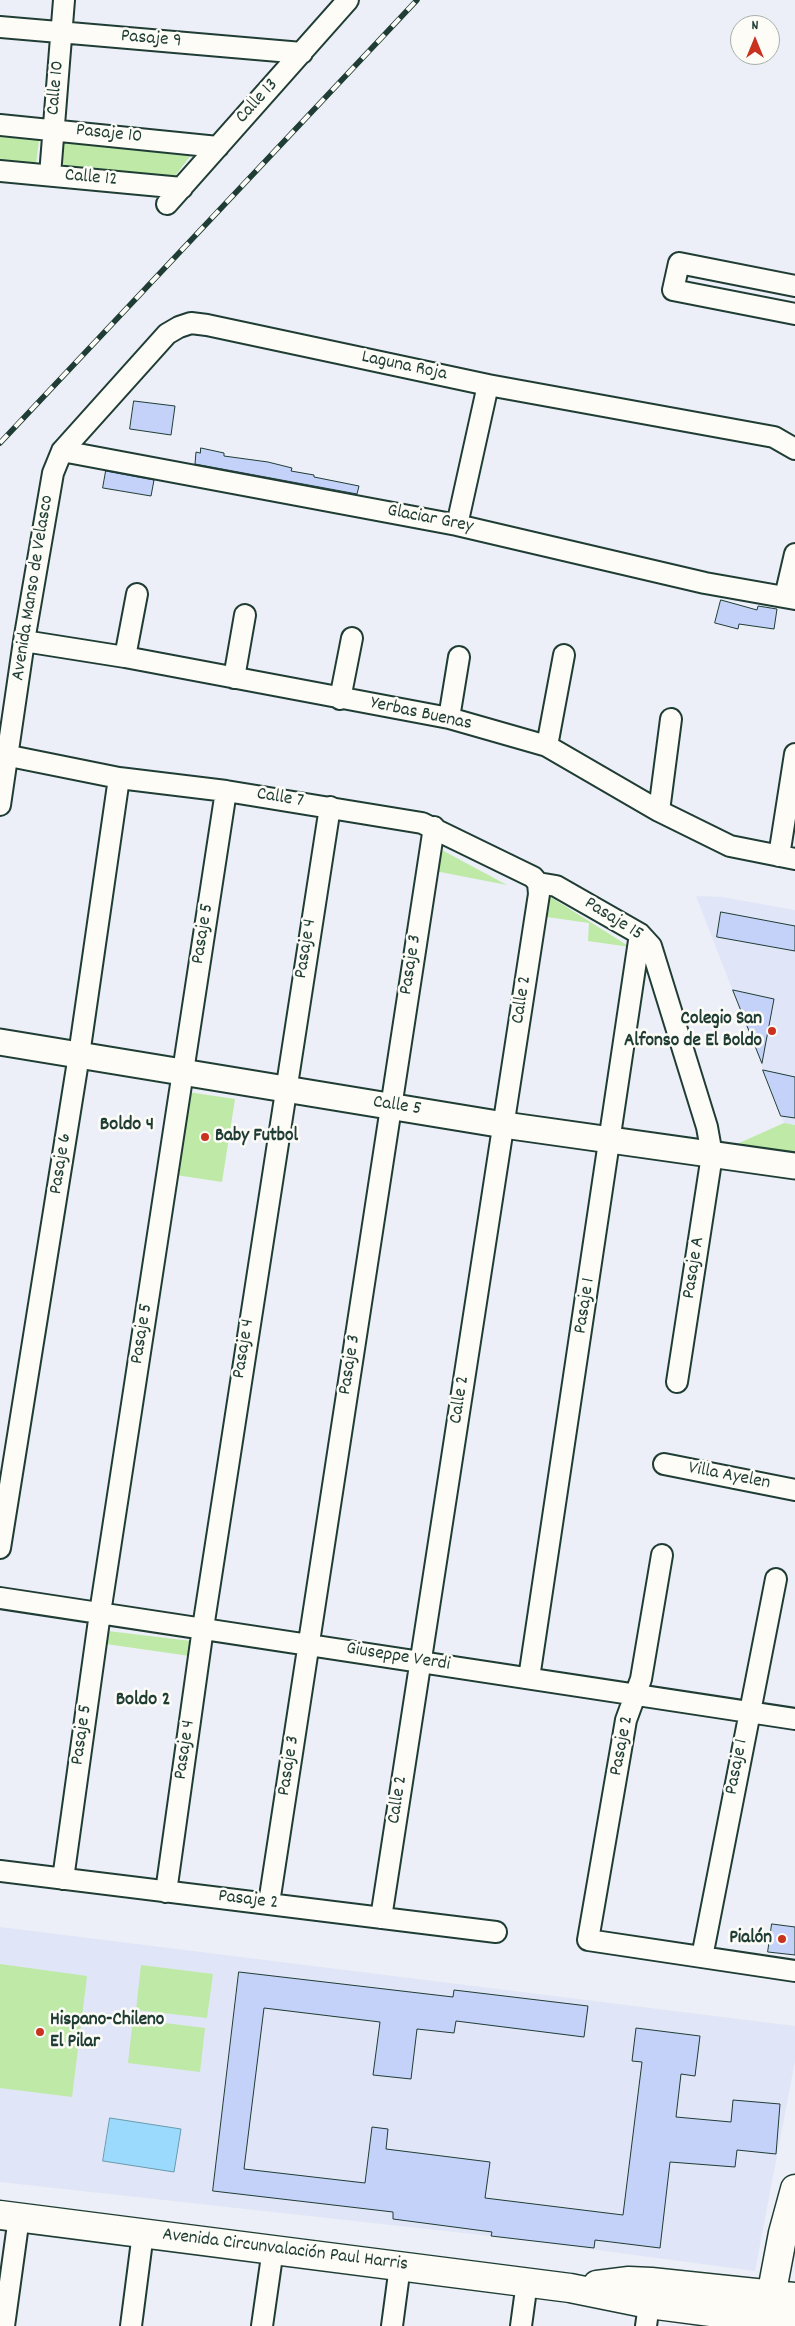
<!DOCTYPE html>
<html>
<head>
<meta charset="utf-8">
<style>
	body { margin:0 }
	#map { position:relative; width:795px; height:2326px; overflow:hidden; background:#eceff7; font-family:Dekko,sans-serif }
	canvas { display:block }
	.north { position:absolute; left:730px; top:15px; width:50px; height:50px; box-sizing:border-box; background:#fdfcf7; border:1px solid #a4b0a9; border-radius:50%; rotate:0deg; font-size:14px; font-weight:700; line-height:20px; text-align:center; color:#1f3d34 }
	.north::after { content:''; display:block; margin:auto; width:18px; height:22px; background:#c8321e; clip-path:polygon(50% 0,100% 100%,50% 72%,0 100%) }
</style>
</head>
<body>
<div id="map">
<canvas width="795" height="2326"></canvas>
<div class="north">N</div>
</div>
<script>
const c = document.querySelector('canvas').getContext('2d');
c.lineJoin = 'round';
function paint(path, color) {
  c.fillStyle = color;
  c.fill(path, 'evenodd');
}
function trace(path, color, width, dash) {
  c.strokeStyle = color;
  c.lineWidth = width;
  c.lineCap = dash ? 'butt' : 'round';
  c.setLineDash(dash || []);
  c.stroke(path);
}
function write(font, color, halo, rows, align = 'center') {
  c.font = font + ' Dekko,sans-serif';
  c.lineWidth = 5;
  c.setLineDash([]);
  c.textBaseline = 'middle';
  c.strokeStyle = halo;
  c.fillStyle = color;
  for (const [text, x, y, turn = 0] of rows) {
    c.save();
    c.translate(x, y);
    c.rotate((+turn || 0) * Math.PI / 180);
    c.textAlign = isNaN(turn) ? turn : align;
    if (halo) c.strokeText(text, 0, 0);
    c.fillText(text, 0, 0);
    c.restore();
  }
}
const built = new Path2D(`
	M696,896L722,897L795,910V1125L784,1123Z
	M0,1927L795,2026V2061L755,2271L491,2236L0,2182Z`);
const green = new Path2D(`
	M0,137L39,140L36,164L0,161Z
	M60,142L191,155L175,176L56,165Z
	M438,848L507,885L435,871Z
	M549,896L630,947L588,941L589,923L547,917Z
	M188,1092L235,1099L222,1182L176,1175Z
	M784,1123L795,1125V1160L728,1148Z
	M108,1631L191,1641L190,1656L106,1644Z
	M0,1964L87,1976L72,2097L0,2088Z
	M141,1965L213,1974L207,2018L136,2010Z
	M133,2019L205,2028L200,2072L128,2063Z`);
const water = new Path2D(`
	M110,2118L181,2129L174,2172L103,2161Z`);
const building = new Path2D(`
	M134,401L175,406L171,435L130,429Z
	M201,448L224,453V456L268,462L292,468L291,471L314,475V477L359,486L357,494L195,464L196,452L200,453Z
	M106,471L154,480L151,496L103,488Z
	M721,600L757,610L758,606L777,609L774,629L739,624L738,629L715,623Z
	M721,912L795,926V951L717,937Z
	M733,990L774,999L762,1063Z
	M763,1070L795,1077V1118L781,1116Z
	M772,1924L795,1927V1955L768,1952Z
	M239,1972L453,1997L454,1990L588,2006L584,2037L456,2021L454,2033L417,2029L411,2079L373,2075L380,2022L264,2008L244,2169L365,2183L372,2127L388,2129L386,2149L490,2162L485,2198L623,2215L642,2062L632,2061L636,2028L700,2036L695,2076L681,2074L676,2117L731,2122L733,2100L780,2104L776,2154L737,2150L735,2167L670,2162L660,2248L595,2240L594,2248L491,2236L492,2232L393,2219V2212L213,2191Z`);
const minor = new Path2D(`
	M0,27L302,53
	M0,125L218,147
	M0,171L182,188
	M50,175L64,0
	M167,204L348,0
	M795,286L679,263L673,290L795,314
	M62,451L457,525L705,583L795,599
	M457,525L488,385
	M785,597L795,554
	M24,641L125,657L449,718L547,746L659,811L730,846L795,859
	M125,657L137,594
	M234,678L245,615
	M340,699L352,638
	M449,718L459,657
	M547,746L564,655
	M0,754L119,778L226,791L422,823L533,877L538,883
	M0,805L24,641L53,473L62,451L167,334L179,327L191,323L207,325L488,385L774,437L795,449
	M659,811L671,719
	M779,856L795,754
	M538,883L556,886L640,934L651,946L707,1127L712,1155L677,1382
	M664,1464L795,1490
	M0,1548L79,1055L119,778
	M662,1555L641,1679L626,1720L588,1940L795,1971
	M0,1598L795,1719
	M529,1678L640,934
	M0,1871L496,1932
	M63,1879L100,1613L226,791
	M166,1892L203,1628L330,807
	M269,1903L434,827
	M381,1918L539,894L538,883
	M702,1957L776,1579
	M4,2326L19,2217
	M131,2326L143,2233
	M262,2326L273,2249
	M392,2326L400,2266
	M521,2326L527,2282
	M646,2326L649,2304`);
const tertiary = new Path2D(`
	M0,1042L504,1125L795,1166`);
const secondary = new Path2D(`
	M0,2215L570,2288L649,2304L795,2323
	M597,2285L629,2281L651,2282L795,2297
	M768,2312L783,2233L795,2189`);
const rail = new Path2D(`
	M0,443L417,0`);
const markers = [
	[772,1031,5,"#c8321e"],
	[205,1137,5,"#c8321e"],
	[782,1939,5,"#c8321e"],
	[40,2032,5,"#c8321e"]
];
const streetNames = [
	["Pasaje 9",151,40,5],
	["Calle 10",57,88,-85],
	["Calle 13",258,102,-48],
	["Pasaje 10",109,135,6],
	["Calle 12",91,179,5],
	["Laguna Roja",404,367,12],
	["Glaciar Grey",430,520,11],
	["Avenida Manso de Velasco",34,588,-81],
	["Yerbas Buenas",421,715,12],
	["Calle 7",280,799,9],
	["Pasaje 15",613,920,32],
	["Pasaje 5",204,934,-81],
	["Pasaje 4",307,949,-81],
	["Pasaje 3",412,965,-81],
	["Calle 2",523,1000,-81],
	["Calle 5",397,1107,9],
	["Pasaje 6",62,1164,-81],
	["Pasaje A",695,1268,-81],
	["Pasaje 1",586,1306,-81],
	["Pasaje 5",143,1334,-81],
	["Pasaje 4",245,1349,-81],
	["Pasaje 3",351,1365,-81],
	["Calle 2",461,1400,-81],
	["Villa Ayelen",729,1477,11],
	["Giuseppe Verdi",398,1658,9],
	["Pasaje 5",83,1735,-82],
	["Pasaje 2",623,1746,-79],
	["Pasaje 4",186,1750,-82],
	["Pasaje 3",290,1766,-81],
	["Pasaje 1",738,1767,-79],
	["Calle 2",399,1800,-81],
	["Pasaje 2",248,1901,7],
	["Avenida Circunvalación Paul Harris",285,2251,7]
];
const poiNames = [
	["Colegio San",762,1020],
	["Alfonso de El Boldo",762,1042],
	["Baby Futbol",215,1137,"left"],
	["Pialón",772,1939],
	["Hispano-Chileno",50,2021,"left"],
	["El Pilar",50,2043,"left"]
];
const neighbourhoodNames = [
	["Boldo 4",127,1126],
	["Boldo 2",143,1701]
];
paint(built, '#e0e6f7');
paint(green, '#bee9a6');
paint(water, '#9bdafc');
trace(water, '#699bac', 1);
paint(building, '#c4d1f8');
trace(building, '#1f3d34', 1);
trace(minor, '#1f3d34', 24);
trace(tertiary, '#1f3d34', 29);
trace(secondary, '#1f3d34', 31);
trace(minor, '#fdfcf7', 20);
trace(tertiary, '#fdfcf7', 25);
trace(secondary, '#fdfcf7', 28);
trace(rail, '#1f3d34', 5.5);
trace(rail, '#fdfcf7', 4, [11]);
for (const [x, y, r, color] of markers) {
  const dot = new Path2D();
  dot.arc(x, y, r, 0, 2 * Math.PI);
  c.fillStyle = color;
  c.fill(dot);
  trace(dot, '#fdfcf7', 2);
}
write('19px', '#1f3d34', '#fdfcf7', streetNames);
write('bold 19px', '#1f3d34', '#fdfcf7', poiNames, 'right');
write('bold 20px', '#1f3d34', '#fdfcf7', neighbourhoodNames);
</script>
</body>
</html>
